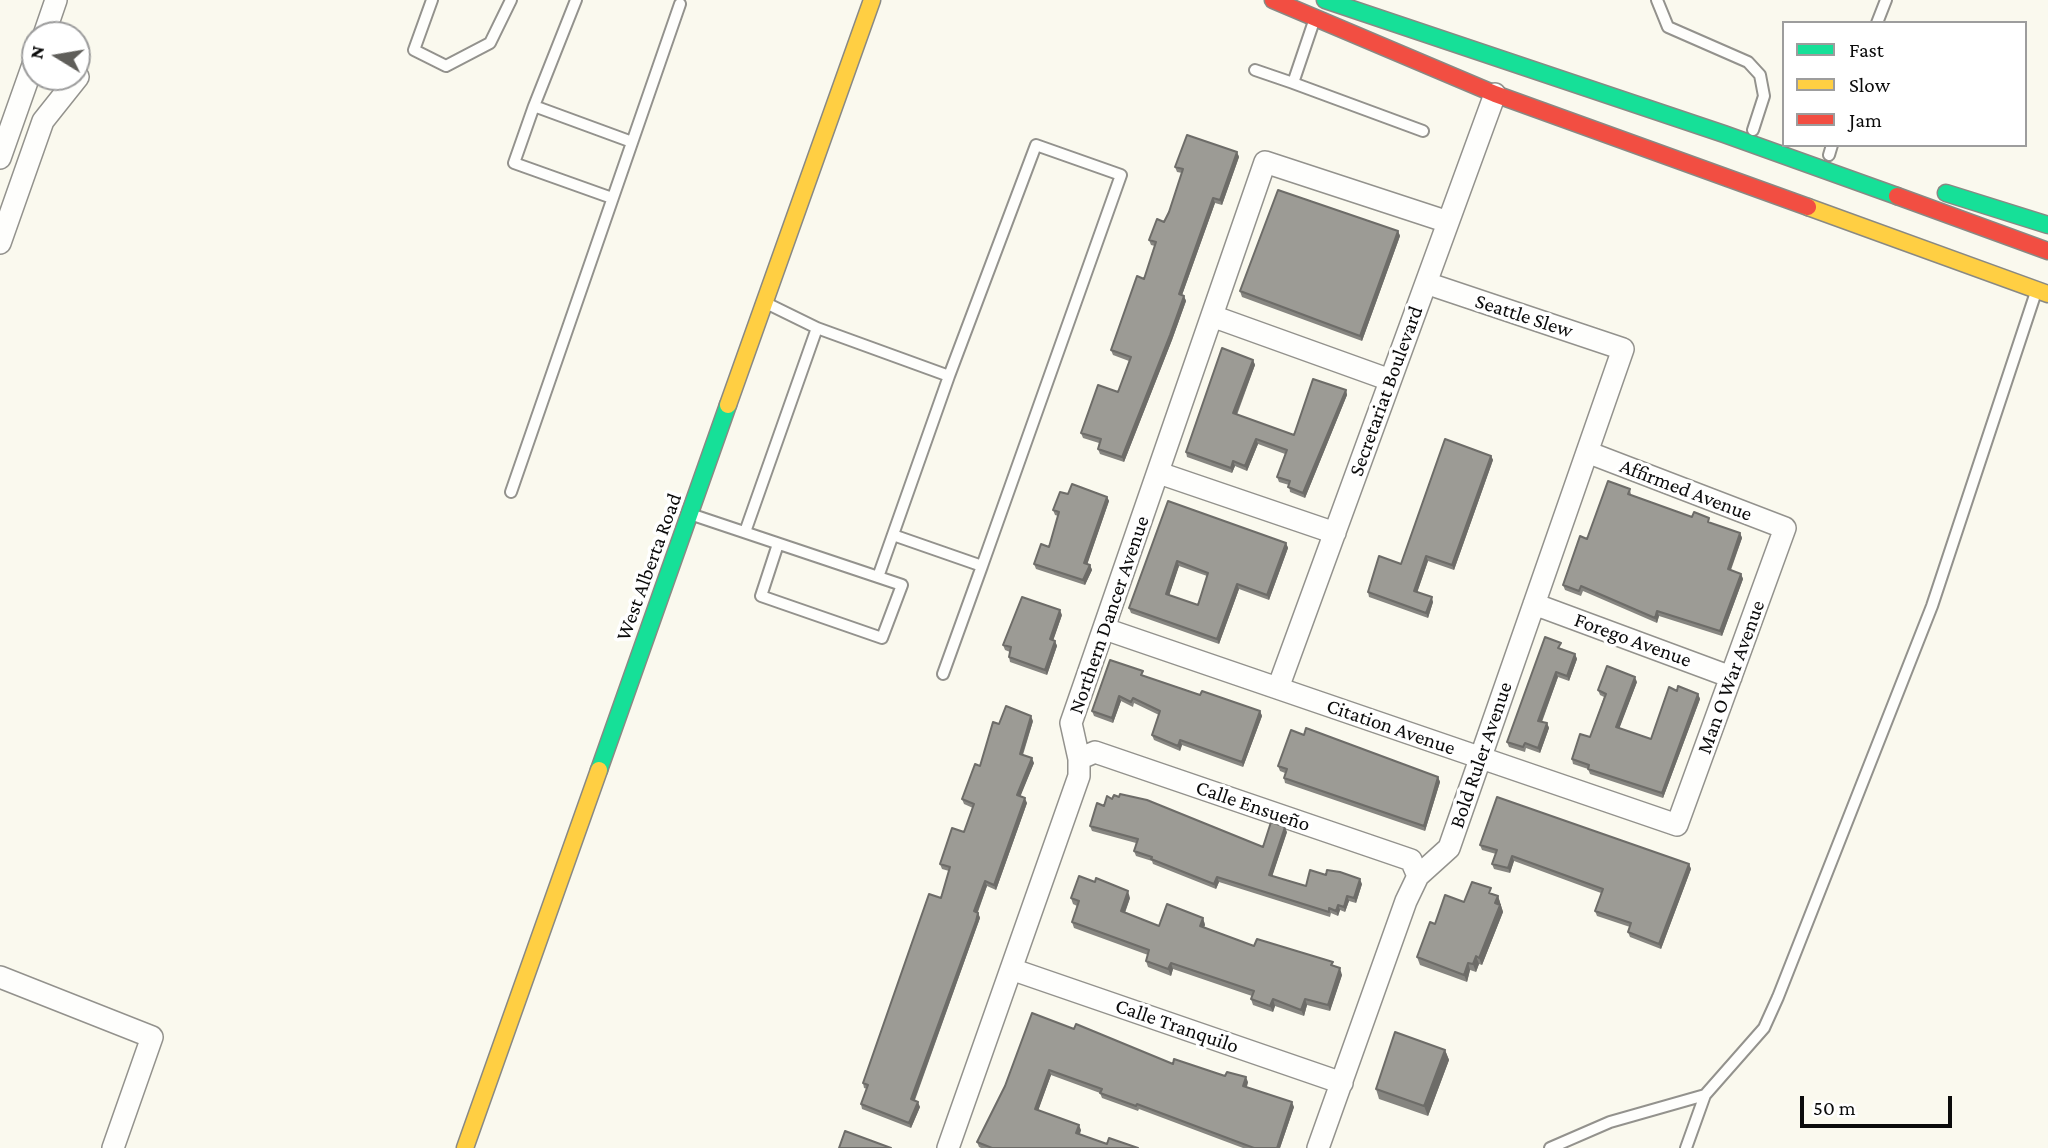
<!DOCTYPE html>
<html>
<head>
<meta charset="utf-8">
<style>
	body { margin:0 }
	#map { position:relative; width:2048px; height:1148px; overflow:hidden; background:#faf9ee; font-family:"Crimson Pro",serif }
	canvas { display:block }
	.legend { position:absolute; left:1782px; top:21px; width:245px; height:126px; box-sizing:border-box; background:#fff; border:2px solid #9d9d9d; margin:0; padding:9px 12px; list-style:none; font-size:21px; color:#0b0b0b }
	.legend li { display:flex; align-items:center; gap:14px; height:35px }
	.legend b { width:35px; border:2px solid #9d9d9d }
	.north { position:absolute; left:21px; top:21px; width:70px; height:70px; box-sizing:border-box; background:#fff; border:2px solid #9d9d9d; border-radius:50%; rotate:281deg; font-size:19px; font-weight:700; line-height:28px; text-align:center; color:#0b0b0b }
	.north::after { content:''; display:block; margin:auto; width:24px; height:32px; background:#5f5e5a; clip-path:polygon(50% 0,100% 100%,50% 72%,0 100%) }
	.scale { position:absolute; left:1800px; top:1096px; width:152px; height:32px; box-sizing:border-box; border:4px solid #0b0b0b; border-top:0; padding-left:9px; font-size:21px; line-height:24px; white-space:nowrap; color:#0b0b0b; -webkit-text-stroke:5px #fff; paint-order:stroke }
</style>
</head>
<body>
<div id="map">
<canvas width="2048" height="1148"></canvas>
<ul class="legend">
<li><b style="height:9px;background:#16e098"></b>Fast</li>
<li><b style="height:9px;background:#ffcf43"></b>Slow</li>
<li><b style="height:9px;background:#f24e42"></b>Jam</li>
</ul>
<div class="north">N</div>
<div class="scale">50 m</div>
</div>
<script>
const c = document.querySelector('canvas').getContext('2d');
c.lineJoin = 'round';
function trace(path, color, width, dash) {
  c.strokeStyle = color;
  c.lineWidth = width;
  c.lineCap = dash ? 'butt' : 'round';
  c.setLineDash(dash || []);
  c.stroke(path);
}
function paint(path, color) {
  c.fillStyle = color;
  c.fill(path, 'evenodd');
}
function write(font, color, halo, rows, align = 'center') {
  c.font = font + ' "Crimson Pro",serif';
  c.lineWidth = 7;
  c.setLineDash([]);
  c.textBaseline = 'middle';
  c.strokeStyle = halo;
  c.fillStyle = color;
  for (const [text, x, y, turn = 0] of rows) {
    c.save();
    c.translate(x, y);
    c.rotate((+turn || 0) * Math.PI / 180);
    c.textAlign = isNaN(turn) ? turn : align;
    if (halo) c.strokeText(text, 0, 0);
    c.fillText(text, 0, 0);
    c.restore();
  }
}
const lane = new Path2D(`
	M432,0L414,50L446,66L490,43L511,0
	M1657,0L1668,27L1748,62L1760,75L1764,96L1753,130
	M1314,21L1293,83L1423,131
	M1877,23L1886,0
	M1255,70L1293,83
	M534,106L576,0
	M1829,155L1832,145
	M612,198L514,163L534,106L632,142
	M766,303L817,328
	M949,376L1036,145L1121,175L982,566
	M511,492L680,4
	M690,514L902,585L882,638L761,596L778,544
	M745,532L817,328L949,376L878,577
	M893,535L982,566L943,674
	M1550,1148L1610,1122L1705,1095
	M1686,1148L1705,1095L1764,1028L1778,997L1932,606L2036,292`);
const street = new Path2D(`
	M44,35L56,0
	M0,158L35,59
	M0,243L43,121L78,77
	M1212,316L1390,380
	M1159,473L1335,533
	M1534,604L1731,677
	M1105,629L1677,825L1785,528L1587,452
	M1278,688L1495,94
	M1079,759L1095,752L1411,860L1418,876
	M1011,969L1342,1083
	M0,977L152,1037L113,1148
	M948,1148L1079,776V759L1071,723L1265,162L1448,222
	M1318,1148L1406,901L1418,876L1449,848L1623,349L1426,283`);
const fast = new Path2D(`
	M1325,0L1724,134L1897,196
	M1946,193L2048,225
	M599,770L728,405`);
const slow = new Path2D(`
	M1808,207L2048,294
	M728,405L872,0
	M465,1148L599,770`);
const jam = new Path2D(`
	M1273,0L1495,94L1808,207
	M1897,196L2048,251`);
const wall = new Path2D(`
	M1237,152L1239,157L1222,205L1215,203L1182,295L1184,296L1186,301L1172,340L1124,462L1100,454L1098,449L1099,443L1083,438L1081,433L1118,392L1129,361L1113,355L1111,350L1144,279L1155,246L1151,245L1149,240L1164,222L1169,212L1182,173L1177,172L1175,167Z
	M1398,231L1400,236L1362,341L1242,297L1240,291Z
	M1253,360L1255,365L1237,415L1294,435L1346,390L1347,395L1305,498L1290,492L1289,485L1279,482L1277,477L1285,454L1258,444L1247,471L1235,466L1232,473L1187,457L1186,452Z
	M1491,456L1493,460L1454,570L1428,561L1417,592L1433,602L1428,618L1369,597L1368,592L1401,564Z
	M1630,489L1631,495L1692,517L1740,533L1742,538L1731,570L1741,574L1743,579L1722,636L1659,616L1657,623L1583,591L1581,596L1565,590L1563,585L1587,539Z
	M1068,494L1107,497L1109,501L1087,564L1090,565L1092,570L1085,585L1036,569L1034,564L1049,547L1058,516L1055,515L1053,510Z
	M1168,501L1286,543L1288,548L1269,600L1239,589L1219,644L1131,613L1129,608ZM1179,566L1207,576L1198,605L1169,595Z
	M1062,615L1053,640L1055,641L1057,646L1047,675L1010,662L1009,657L1010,652L1005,650L1003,645Z
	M1563,648L1562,649L1575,654L1577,659L1569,681L1558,677L1542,722L1547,723L1549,728L1540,753L1526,748L1525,752L1509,747L1507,742Z
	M1144,676L1200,695L1260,711L1262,716L1243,767L1182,745L1180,751L1154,740L1152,735L1159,715L1134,703L1133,707L1121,701L1113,723L1094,716L1092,711Z
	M1637,682L1619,728L1651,739L1677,691L1698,694L1700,699L1663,798L1590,774L1588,769L1573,764L1572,759L1590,737L1604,697L1600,695L1598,690Z
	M1033,721L1023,755L1034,763L1020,796L1027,803L996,890L987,886L978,912L980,918L977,926L915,1100L920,1107L911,1128L862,1109L861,1104L867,1089L864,1088L863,1083L941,898L949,871L942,869L940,864L964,832L973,808L964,804L962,799L980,766Z
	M1278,766L1438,777L1440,782L1425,831L1285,783L1284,778L1285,773L1280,771Z
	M1090,826L1263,847L1287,832L1272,876L1306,886L1326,875L1362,884L1356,903L1349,901L1345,912L1340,910L1338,916L1331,913L1330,917L1219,882L1216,889L1153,864L1152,861L1136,856L1134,851L1136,843L1092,831Z
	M1480,845L1689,864L1691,869L1661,949L1630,937L1628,932L1630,927L1597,916L1595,911L1601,893L1514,861L1510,873L1494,869L1492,864L1496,854L1482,850Z
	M1494,895L1498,896L1503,912L1482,965L1479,964L1476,972L1470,970L1467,982L1420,965L1417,957L1435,924L1464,902Z
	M1071,898H1130L1125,913L1159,926L1203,918L1205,925L1204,927L1254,946L1334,966L1342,975L1330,1011L1307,1005L1304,1016L1275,1006L1273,1012L1253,1005L1251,999L1252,996L1173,969L1171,976L1148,967L1146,961L1148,955L1074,928L1072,922L1077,906L1073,904Z
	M1074,1029L1173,1064L1248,1082L1247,1087L1294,1107L1280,1148H1243L1139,1109L1138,1111L1102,1098L1100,1093L1051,1075L1038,1110L1081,1130L1080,1134L1107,1144L1138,1148H981L979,1147L977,1142Z
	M1445,1050L1449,1060L1428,1116L1379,1099L1376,1089Z`);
const shadedWall = new Path2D(`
	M1237,152L1239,157L1222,205L1220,200Z
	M1213,198L1215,203L1181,298L1179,294Z
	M1398,231L1400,236L1362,341L1360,336Z
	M1184,296L1186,301L1172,340L1124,462L1122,457Z
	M1253,360L1255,365L1235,418L1233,413Z
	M1346,390L1347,395L1305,498L1303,493Z
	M1256,439L1258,444L1247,471L1245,466Z
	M1491,456L1493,460L1454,570L1452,565Z
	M1233,461L1235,466L1232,473L1231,468Z
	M1107,497L1109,501L1086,568L1084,563Z
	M1740,533L1742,538L1729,574L1728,569Z
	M1286,543L1288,548L1269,600L1267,595Z
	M1426,556L1428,561L1416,596L1414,591Z
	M1177,561L1179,566L1168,599L1166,594Z
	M1090,565L1092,570L1085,585L1083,580Z
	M1741,574L1743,579L1722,636L1720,631Z
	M1237,584L1239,589L1219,644L1217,639Z
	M1432,597L1433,602L1428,618L1426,613Z
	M1060,610L1062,615L1052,644L1050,639Z
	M1657,611L1659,616L1657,623L1655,618Z
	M1055,641L1057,646L1047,675L1045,670Z
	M1575,654L1577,659L1569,681L1567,676Z
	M1556,672L1558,677L1540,726L1538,721Z
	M1635,677L1637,682L1618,732L1616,727Z
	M1698,694L1700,699L1663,798L1662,793Z
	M1119,696L1121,701L1113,723L1112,718Z
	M1260,711L1262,716L1243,767L1242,762Z
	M1031,716L1033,721L1021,759L1020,754Z
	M1547,723L1549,728L1540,753L1538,748Z
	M1180,740L1182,745L1180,751L1178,746Z
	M1032,758L1034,763L1019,800L1017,795Z
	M1438,777L1440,782L1425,831L1424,826Z
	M1025,798L1027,803L996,890L994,885Z
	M1285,827L1287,832L1271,880L1269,875Z
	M1512,856L1514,861L1510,873L1508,868Z
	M1689,864L1691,869L1661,949L1659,944Z
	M1217,877L1219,882L1216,889L1214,884Z
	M1360,879L1362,884L1356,903L1354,898Z
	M985,881L987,886L976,916L974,911Z
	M1128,891L1130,898L1123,917L1121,911Z
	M1347,896L1349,901L1345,912L1344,907Z
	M1498,896L1503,912L1482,965L1479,958Z
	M1338,905L1340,910L1338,916L1336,911Z
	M978,913L980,918L913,1104L911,1099Z
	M1203,918L1205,925L1202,932L1200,926Z
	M1476,956L1479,964L1476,972L1473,964Z
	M1171,963L1173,969L1171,976L1168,969Z
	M1468,963L1470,970L1467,982L1464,975Z
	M1340,968L1342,975L1330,1011L1328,1005Z
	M1273,999L1275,1006L1273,1012L1270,1006Z
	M1305,999L1307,1005L1304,1016L1301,1010Z
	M1445,1050L1449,1060L1428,1116L1424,1106Z
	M1049,1070L1051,1075L1037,1114L1035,1109Z
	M1246,1077L1248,1082L1245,1091L1243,1086Z
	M918,1102L920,1107L911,1128L909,1123Z
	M1292,1102L1294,1107L1280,1148H1277Z
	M1079,1125L1081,1130L1078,1138L1076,1133Z`);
const building = new Path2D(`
	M1187,135L1237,152L1220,200L1213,198L1179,294L1184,296L1170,335L1122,457L1098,449L1101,439L1081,433L1098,385L1118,392L1131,357L1111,350L1137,276L1144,279L1156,242L1149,240L1157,219L1164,222L1169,212L1183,169L1175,167Z
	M1278,190L1398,231L1360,336L1240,291Z
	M1222,348L1253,360L1233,413L1294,435L1313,379L1346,390L1303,493L1288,487L1290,481L1277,477L1287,450L1256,439L1245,466L1233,461L1231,468L1186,452Z
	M1445,439L1491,456L1452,565L1426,556L1414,591L1432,597L1426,613L1368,592L1379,556L1401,564Z
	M1608,481L1630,489L1628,494L1692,517L1694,512L1709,518L1708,522L1740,533L1728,569L1741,574L1720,631L1657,611L1655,618L1581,586L1579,591L1563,585L1580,536L1587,539Z
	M1072,484L1107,497L1084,563L1090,565L1083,580L1034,564L1041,544L1049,547L1059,512L1053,510L1060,492L1068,494Z
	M1168,501L1286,543L1267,595L1237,584L1217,639L1129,608ZM1177,561L1208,573L1198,605L1166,594Z
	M1022,597L1060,610L1050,639L1055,641L1045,670L1009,657L1011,647L1003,645Z
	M1545,637L1561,643L1558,648L1575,654L1567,676L1556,672L1538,721L1547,723L1538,748L1525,743L1523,747L1507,742Z
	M1110,660L1143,671L1141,675L1200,695L1202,691L1260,711L1242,762L1180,740L1178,746L1152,735L1160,711L1133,698L1131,702L1119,696L1112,718L1092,711Z
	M1607,666L1635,677L1616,727L1651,739L1669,687L1677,691L1678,686L1698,694L1662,793L1588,769L1589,765L1572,759L1580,734L1590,737L1606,694L1598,690Z
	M1006,706L1031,716L1020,754L1032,758L1017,795L1025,798L994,885L985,881L974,911L978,913L976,921L911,1099L918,1102L909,1123L861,1104L868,1085L863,1083L929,894L941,898L950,867L940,864L952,828L964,832L974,804L962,799L975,764L980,766L993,722L999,724Z
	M1306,728L1438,777L1424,826L1284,778L1287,769L1278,766L1291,730L1304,735Z
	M1120,794L1147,800L1263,847L1271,822L1285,827L1269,875L1306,886L1310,870L1326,875L1327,870L1340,872L1360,879L1354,898L1347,896L1344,907L1338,905L1336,911L1329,908V912L1217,877L1214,884L1151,859L1152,857L1134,851L1138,839L1090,826L1097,803L1104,806L1107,796L1112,799L1114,795L1119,797Z
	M1497,797L1689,864L1659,944L1628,932L1631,923L1595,911L1603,889L1512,856L1508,868L1492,864L1497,850L1480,845Z
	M1079,876L1095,882L1096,878L1128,891L1121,911L1159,926L1167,904L1203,918L1200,926L1254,946L1257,939L1333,962L1331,965L1340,968L1328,1005L1305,999L1301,1010L1273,999L1270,1006L1251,999L1254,991L1171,963L1168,969L1146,961L1149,950L1072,922L1079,901L1071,898Z
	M1472,882L1491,888L1489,893L1498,896L1495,903L1500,905L1479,958L1476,956L1473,964L1468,963L1464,975L1417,957L1430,922L1435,924L1445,895L1464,902Z
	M1032,1013L1074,1029L1076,1024L1173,1064L1174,1059L1225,1076L1227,1072L1246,1077L1243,1086L1292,1102L1277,1148H1254L1137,1104L1136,1106L1100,1093L1102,1089L1049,1070L1035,1109L1079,1125L1076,1133L1107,1144L1109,1138L1138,1148H992L977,1142L1005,1086Z
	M1395,1032L1445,1050L1424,1106L1376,1089Z
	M845,1131L891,1148H839Z`);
const streetNames = [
	["Seattle Slew",1524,316,18],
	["Secretariat Boulevard",1386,391,-70],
	["Affirmed Avenue",1686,490,21],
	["West Alberta Road",649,567,-70],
	["Northern Dancer Avenue",1109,615,-71],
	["Forego Avenue",1633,640,20],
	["Man O War Avenue",1731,677,-70],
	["Citation Avenue",1391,727,19],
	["Bold Ruler Avenue",1481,755,-71],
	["Calle Ensueño",1253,806,19],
	["Calle Tranquilo",1177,1026,19]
];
trace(lane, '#93928d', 14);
trace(street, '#93928d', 24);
trace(fast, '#898984', 19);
trace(slow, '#898984', 19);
trace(jam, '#898984', 19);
trace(lane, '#fefefc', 10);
trace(street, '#fefefc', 21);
trace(fast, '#16e098', 16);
trace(slow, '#ffcf43', 16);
trace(jam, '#f24e42', 16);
paint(wall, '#868580');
paint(shadedWall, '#6d6c68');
paint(building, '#9c9b95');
trace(building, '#6d6c68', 2);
write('21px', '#0b0b0b', '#fff', streetNames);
</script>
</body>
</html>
